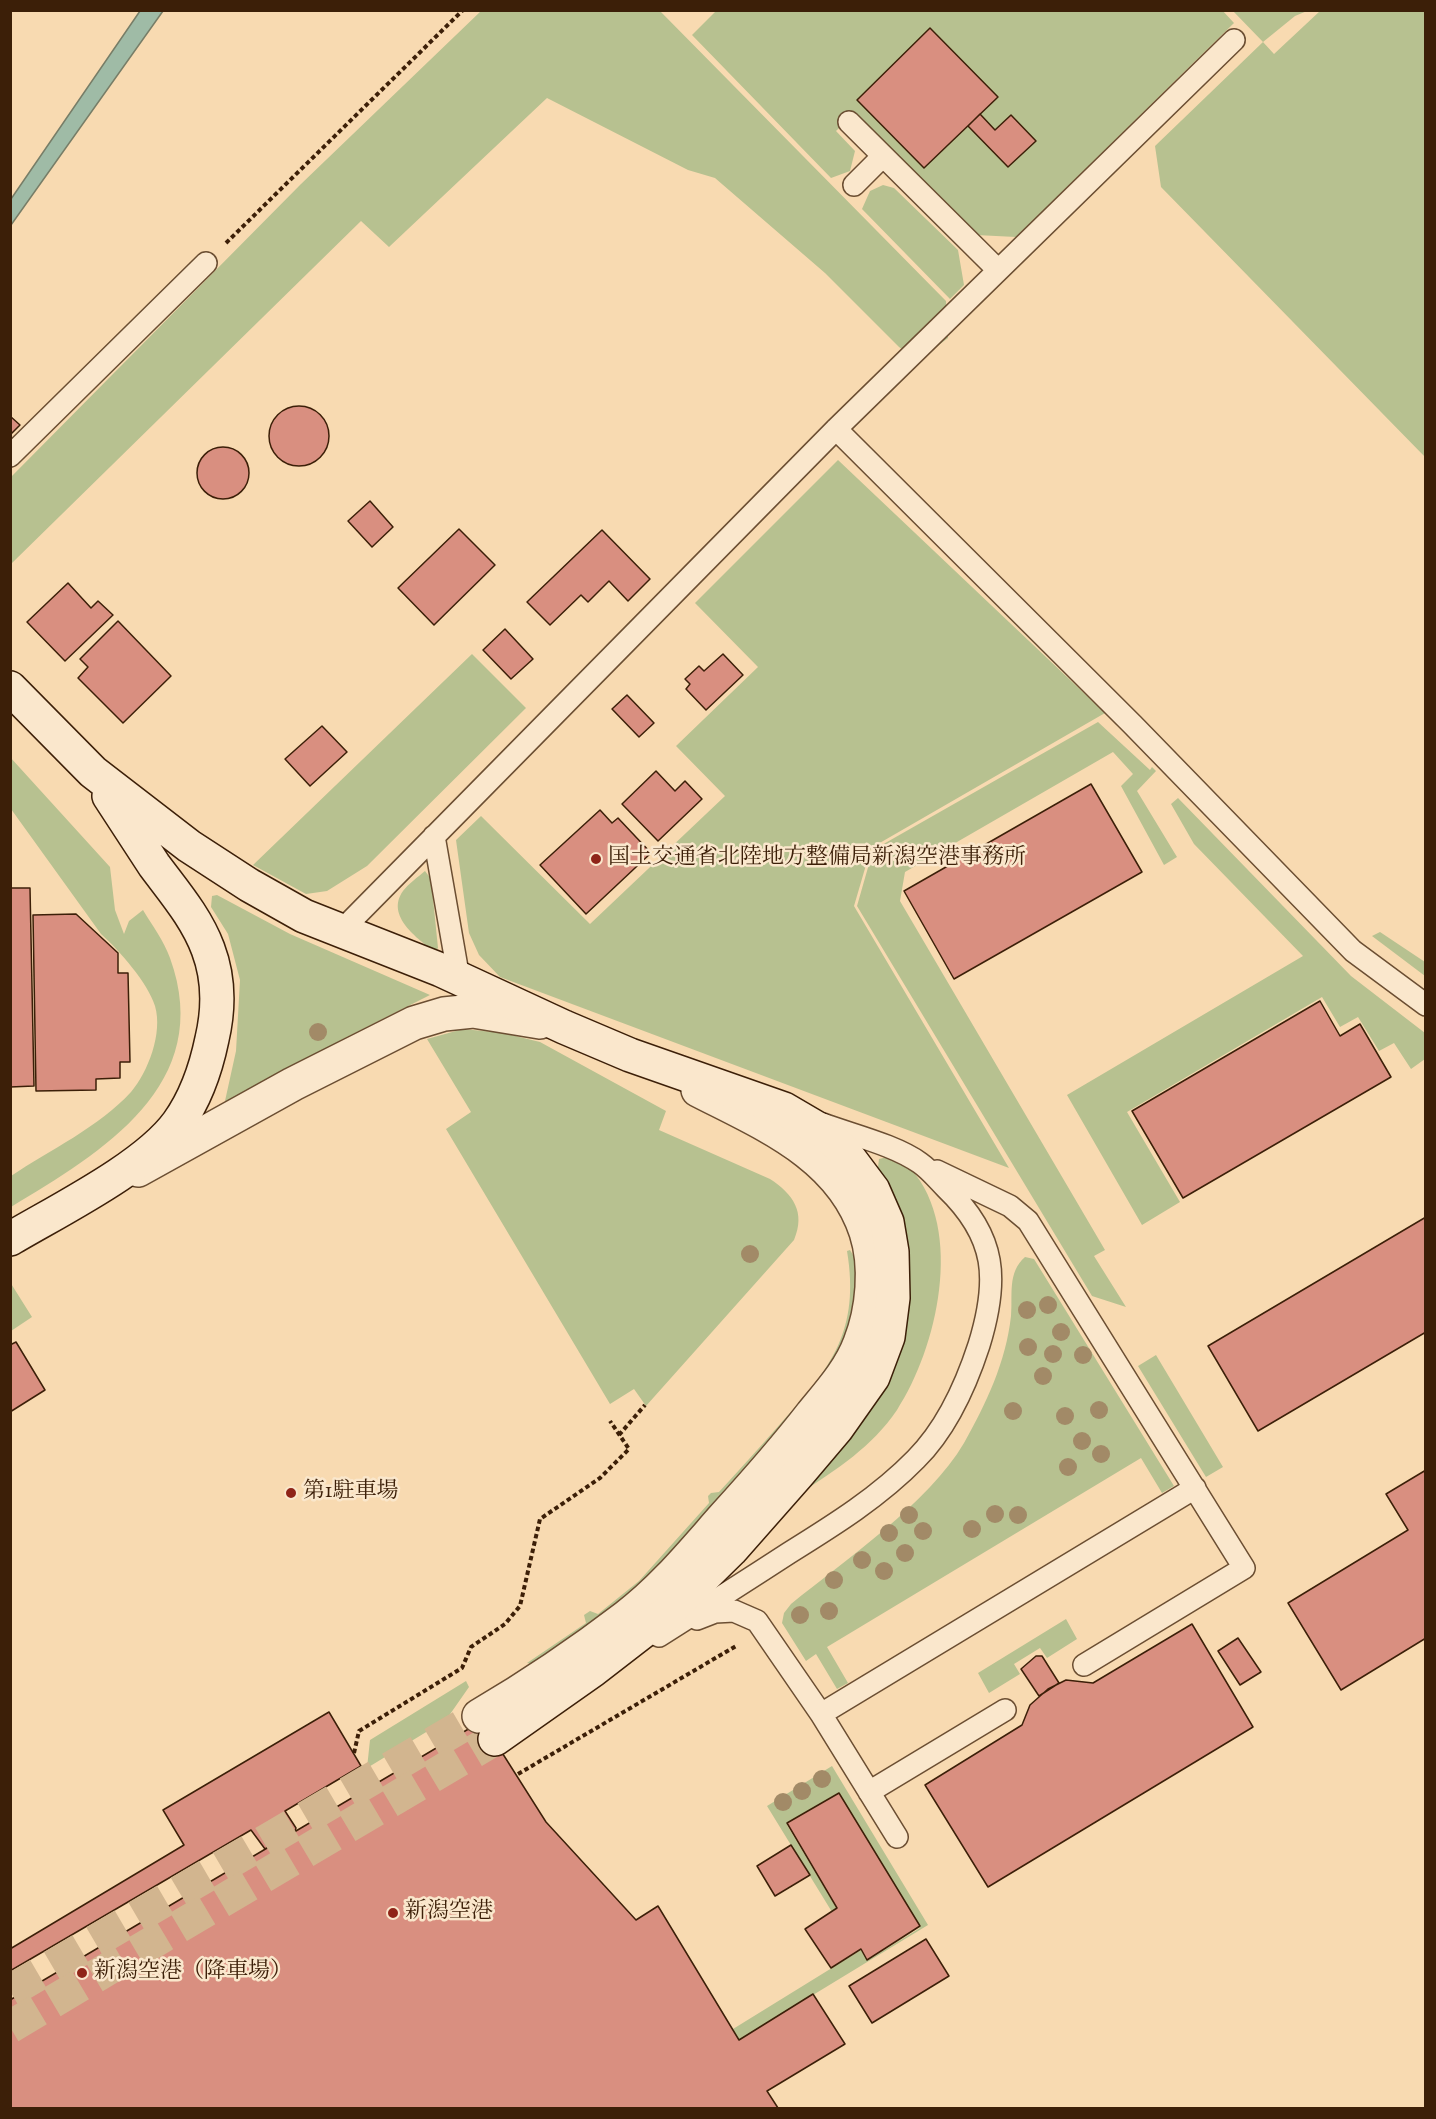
<!DOCTYPE html>
<html>
<head>
<meta charset="utf-8">
<style>
	body { margin:0 }
	#map { position:relative; width:1436px; height:2119px; overflow:hidden; background:#f8dab1; font-family:"Sorts Mill Goudy",serif }
	canvas { display:block }
	.frame { position:absolute; inset:0; border:12px solid #3c1f08; pointer-events:none }
</style>
</head>
<body>
<div id="map">
<canvas width="1436" height="2119"></canvas>
<div class="frame"></div>
</div>
<script>
const c = document.querySelector('canvas').getContext('2d');
c.lineJoin = 'round';
function paint(path, color) {
  c.fillStyle = color;
  c.fill(path, 'evenodd');
}
function trace(path, color, width, dash) {
  c.strokeStyle = color;
  c.lineWidth = width;
  c.lineCap = dash ? 'butt' : 'round';
  c.setLineDash(dash || []);
  c.stroke(path);
}
function write(font, color, halo, rows, align = 'center') {
  c.font = font + ' "Sorts Mill Goudy","Noto Serif JP",serif';
  c.lineWidth = 5;
  c.setLineDash([]);
  c.textBaseline = 'middle';
  c.strokeStyle = halo;
  c.fillStyle = color;
  for (const [text, x, y, turn = 0] of rows) {
    c.save();
    c.translate(x, y);
    c.rotate((+turn || 0) * Math.PI / 180);
    c.textAlign = isNaN(turn) ? turn : align;
    if (halo) c.strokeText(text, 0, 0);
    c.fillText(text, 0, 0);
    c.restore();
  }
}
const green = new Path2D(`
	M717,10H1222L1234,23L1016,237L976,235L853,115L836,131L855,151L850,171L831,178L692,35Z
	M481,11H660L946,301L948,338L918,361L899,347L825,273L715,178L688,170L547,98L389,247L361,221L11,564V477L301,184Z
	M1233,11H1307L1295,16L1263,42L1274,54L1320,11H1425V457L1161,187L1155,146L1263,42Z
	M883,185L894,188L958,250L964,285L950,299L862,209L870,191Z
	M838,460L1105,713L871,848L854,906L1009,1168L500,977L479,955L469,933L456,840L481,816L590,924L725,796L676,746L758,667L695,603Z
	M472,654L526,708L367,866L327,891L306,894L253,865Z
	M1098,722L1150,770L1152,767L1156,771L1137,791L1177,857L1164,865L1121,786L1133,774L1113,752L905,872L900,901L1105,1250L1094,1256L1126,1307L1092,1296L857,906L873,850Z
	M10,757L110,867L115,910L124,934L129,921L143,910C152,925 164,941 170,958C216,1085 102,1152 11,1207V1176C50,1150 99,1127 131,1092C148,1072 163,1033 155,1006C148,983 119,950 101,934L11,809Z
	M1178,798L1351,976L1425,1033V1059L1411,1069L1394,1043L1379,1051L1358,1017L1340,1027L1322,997L1127,1112L1180,1202L1142,1225L1067,1095L1303,956L1194,844L1171,804Z
	M425,871L431,879L438,948L435,952C418,939 385,916 403,891C408,884 418,877 425,871Z
	M217,895L290,934L430,995L343,1039L229,1105L225,1101L236,1051L240,980L228,934L211,907L212,896Z
	M1380,932L1425,962V976L1372,936Z
	M463,1029L503,1033L540,1042L666,1111L659,1130L770,1179C793,1194 806,1212 794,1240L646,1406L634,1389L610,1404L446,1129L471,1112L427,1039Z
	M887,1157C894,1160 906,1163 911,1169C965,1230 937,1349 897,1410C872,1447 837,1469 801,1493L845,1436L879,1159Z
	M850,1250L853,1255L856,1256L857,1303L834,1370L646,1584L537,1665L527,1663L586,1623L584,1615L590,1611L598,1614L639,1581L709,1503L708,1496L711,1493L719,1492C740,1469 761,1446 781,1423C832,1367 860,1330 847,1251Z
	M1025,1257L1034,1259L1174,1486L1162,1493L1141,1458L827,1647L848,1683L837,1689L816,1654L806,1661L782,1623L784,1613L791,1604C845,1560 929,1503 964,1443C986,1404 1006,1362 1011,1316C1013,1295 1007,1273 1025,1257Z
	M10,1282L32,1317L11,1331H10Z
	M1156,1355L1223,1467L1206,1477L1138,1366Z
	M1066,1619L1077,1639L1047,1658L1040,1648L1014,1664L1020,1674L989,1693L978,1673Z
	M466,1681L469,1687L446,1720L367,1768L370,1740Z
	M832,1766L928,1925L739,2040L733,2029L861,1950L868,1960L920,1928L839,1794L787,1825L837,1909L832,1912L767,1806Z`);
const water = new Path2D(`
	M140,11H163L11,225V199Z`);
const building = new Path2D(`
	M930,28L998,97L924,168L857,100Z
	M980,114L995,130L1011,115L1036,141L1008,167L968,126Z
	M269 436a30 30 0 1 1 60 0a30 30 0 1 1-60 0Z
	M10,416L20,425L10,435Z
	M197 473a26 26 0 1 1 52 0a26 26 0 1 1-52 0Z
	M370,501L393,527L372,547L348,521Z
	M459,529L495,565L434,625L398,588Z
	M602,530L650,579L628,601L609,581L588,602L581,595L550,625L527,602Z
	M68,583L91,608L98,601L113,615L65,661L27,622Z
	M118,621L171,676L123,723L78,678L88,667L80,659Z
	M505,629L533,659L511,679L483,650Z
	M723,654L743,675L706,710L686,689L690,684L685,679L699,666L704,671Z
	M627,695L654,723L639,737L612,709Z
	M322,726L347,752L310,786L285,759Z
	M656,771L675,791L685,781L702,799L658,841L622,804Z
	M1091,784L1142,872L954,979L904,891Z
	M600,810L612,823L618,818L651,853L586,914L540,865Z
	M10,888H30L34,1086L10,1087Z
	M76,914L118,953V973H128L130,1062H120V1078L96,1079V1090L36,1091L33,915Z
	M1320,1001L1340,1036L1360,1024L1391,1077L1183,1198L1132,1111Z
	M1426,1217V1332L1258,1431L1208,1346Z
	M16,1342L45,1390L10,1412V1345Z
	M1426,1470V1638L1341,1690L1288,1603L1408,1530L1386,1494Z
	M1192,1624L1253,1727L988,1887L925,1785L1022,1725L1030,1705L1048,1689L1066,1680L1093,1683Z
	M1238,1638L1261,1672L1240,1685L1218,1651Z
	M1036,1656H1042L1059,1683L1039,1696L1021,1669Z
	M329,1712L361,1766L285,1811L296,1828L295,1831L265,1849L251,1830L10,1971V1949L184,1845L163,1810Z
	M482,1721L546,1822L636,1920L658,1906L739,2040L813,1994L845,2044L767,2091L778,2108H10V2000Z
	M839,1793L920,1926L867,1960L861,1949L831,1968L805,1929L837,1908L787,1823Z
	M791,1845L810,1875L775,1896L757,1866Z
	M926,1939L949,1976L872,2023L849,1986Z`);
const streetTunnel = new Path2D(`
	M10,1991L479,1716`);
const secondaryTunnel = new Path2D(`
	M10,2027L495,1739`);
const path = new Path2D(`
	M226,243L463,10
	M619,1435L645,1405
	M354,1753L359,1731L462,1668L471,1647L505,1624L520,1606L540,1519L600,1478L629,1449L610,1421
	M518,1774L736,1646`);
const lane = new Path2D(`
	M849,122L998,270
	M854,185L883,156
	M836,429L1133,725L1353,951L1426,1005
	M10,456L206,263
	M434,836L459,979
	M341,931L836,429L1234,40
	M937,1171L1010,1206L1028,1221L1244,1568L1084,1665
	M697,1619L715,1612L734,1611L757,1621L821,1714L897,1837
	M659,1636C702,1609 746,1581 789,1553C834,1525 879,1497 916,1459C946,1429 966,1385 979,1345C999,1280 997,1237 946,1188C938,1180 930,1170 920,1163C895,1145 852,1135 823,1124
	M821,1714L1195,1488
	M869,1792L1005,1710`);
const street = new Path2D(`
	M138,1170L293,1084L414,1023L444,1014L473,1011L540,1022
	M479,1716C530,1686 579,1653 626,1617C663,1589 693,1552 724,1517C754,1484 784,1450 812,1414C830,1392 850,1370 860,1343C873,1310 877,1266 866,1232C841,1155 764,1124 698,1090`);
const secondary = new Path2D(`
	M10,688L93,772L189,846L249,885L304,916L441,970L564,1027L630,1055L784,1109L825,1133L843,1150L873,1190L887,1222L892,1252L893,1298L888,1337L873,1377L837,1428L798,1474L731,1550L668,1612L593,1670L495,1739
	M10,1239C59,1210 146,1167 178,1123C196,1098 206,1068 212,1039C219,1009 219,978 208,949C196,917 174,892 154,865C139,842 124,819 109,796`);
const trees = [
	[318,1032],
	[750,1254],
	[1048,1305],
	[1027,1310],
	[1061,1332],
	[1028,1347],
	[1053,1354],
	[1083,1355],
	[1043,1376],
	[1099,1410],
	[1013,1411],
	[1065,1416],
	[1082,1441],
	[1101,1454],
	[1068,1467],
	[995,1514],
	[909,1515],
	[1018,1515],
	[972,1529],
	[923,1531],
	[889,1533],
	[905,1553],
	[862,1560],
	[884,1571],
	[834,1580],
	[829,1611],
	[800,1615],
	[822,1779],
	[802,1791],
	[783,1802]
];
const markers = [
	[596,859,6,"#8f2418"],
	[291,1493,6,"#8f2418"],
	[393,1913,6,"#8f2418"],
	[82,1973,6,"#8f2418"]
];
const poiNames = [
	["国土交通省北陸地方整備局新潟空港事務所",608,859],
	["第1駐車場",303,1493],
	["新潟空港",405,1913],
	["新潟空港（降車場）",94,1973]
];
paint(green, '#b7c190');
paint(water, '#9fbba6');
trace(water, '#777d67', 1.5);
paint(building, '#d98f80');
trace(building, '#3c1f08', 1.5);
trace(streetTunnel, '#d2b58f', 33, [33, 16]);
trace(secondaryTunnel, '#d2b58f', 33, [33, 16]);
trace(lane, '#6b4e32', 24);
trace(street, '#6b4e32', 36);
trace(secondary, '#3c1f08', 36);
trace(path, '#3c1f08', 4, [4.5, 3]);
trace(lane, '#fae7cc', 21);
trace(street, '#fae7cc', 33);
trace(secondary, '#fae7cc', 33);
c.fillStyle = '#a28a67';
for (const [x, y] of trees) {
  c.beginPath();
  c.arc(x, y, 9, 0, 2 * Math.PI);
  c.fill();
}
for (const [x, y, r, color] of markers) {
  const dot = new Path2D();
  dot.arc(x, y, r, 0, 2 * Math.PI);
  c.fillStyle = color;
  c.fill(dot);
  trace(dot, '#fae7cc', 2);
}
write('22px', '#3c1f08', '#fae7cc', poiNames, 'left');
</script>
</body>
</html>
